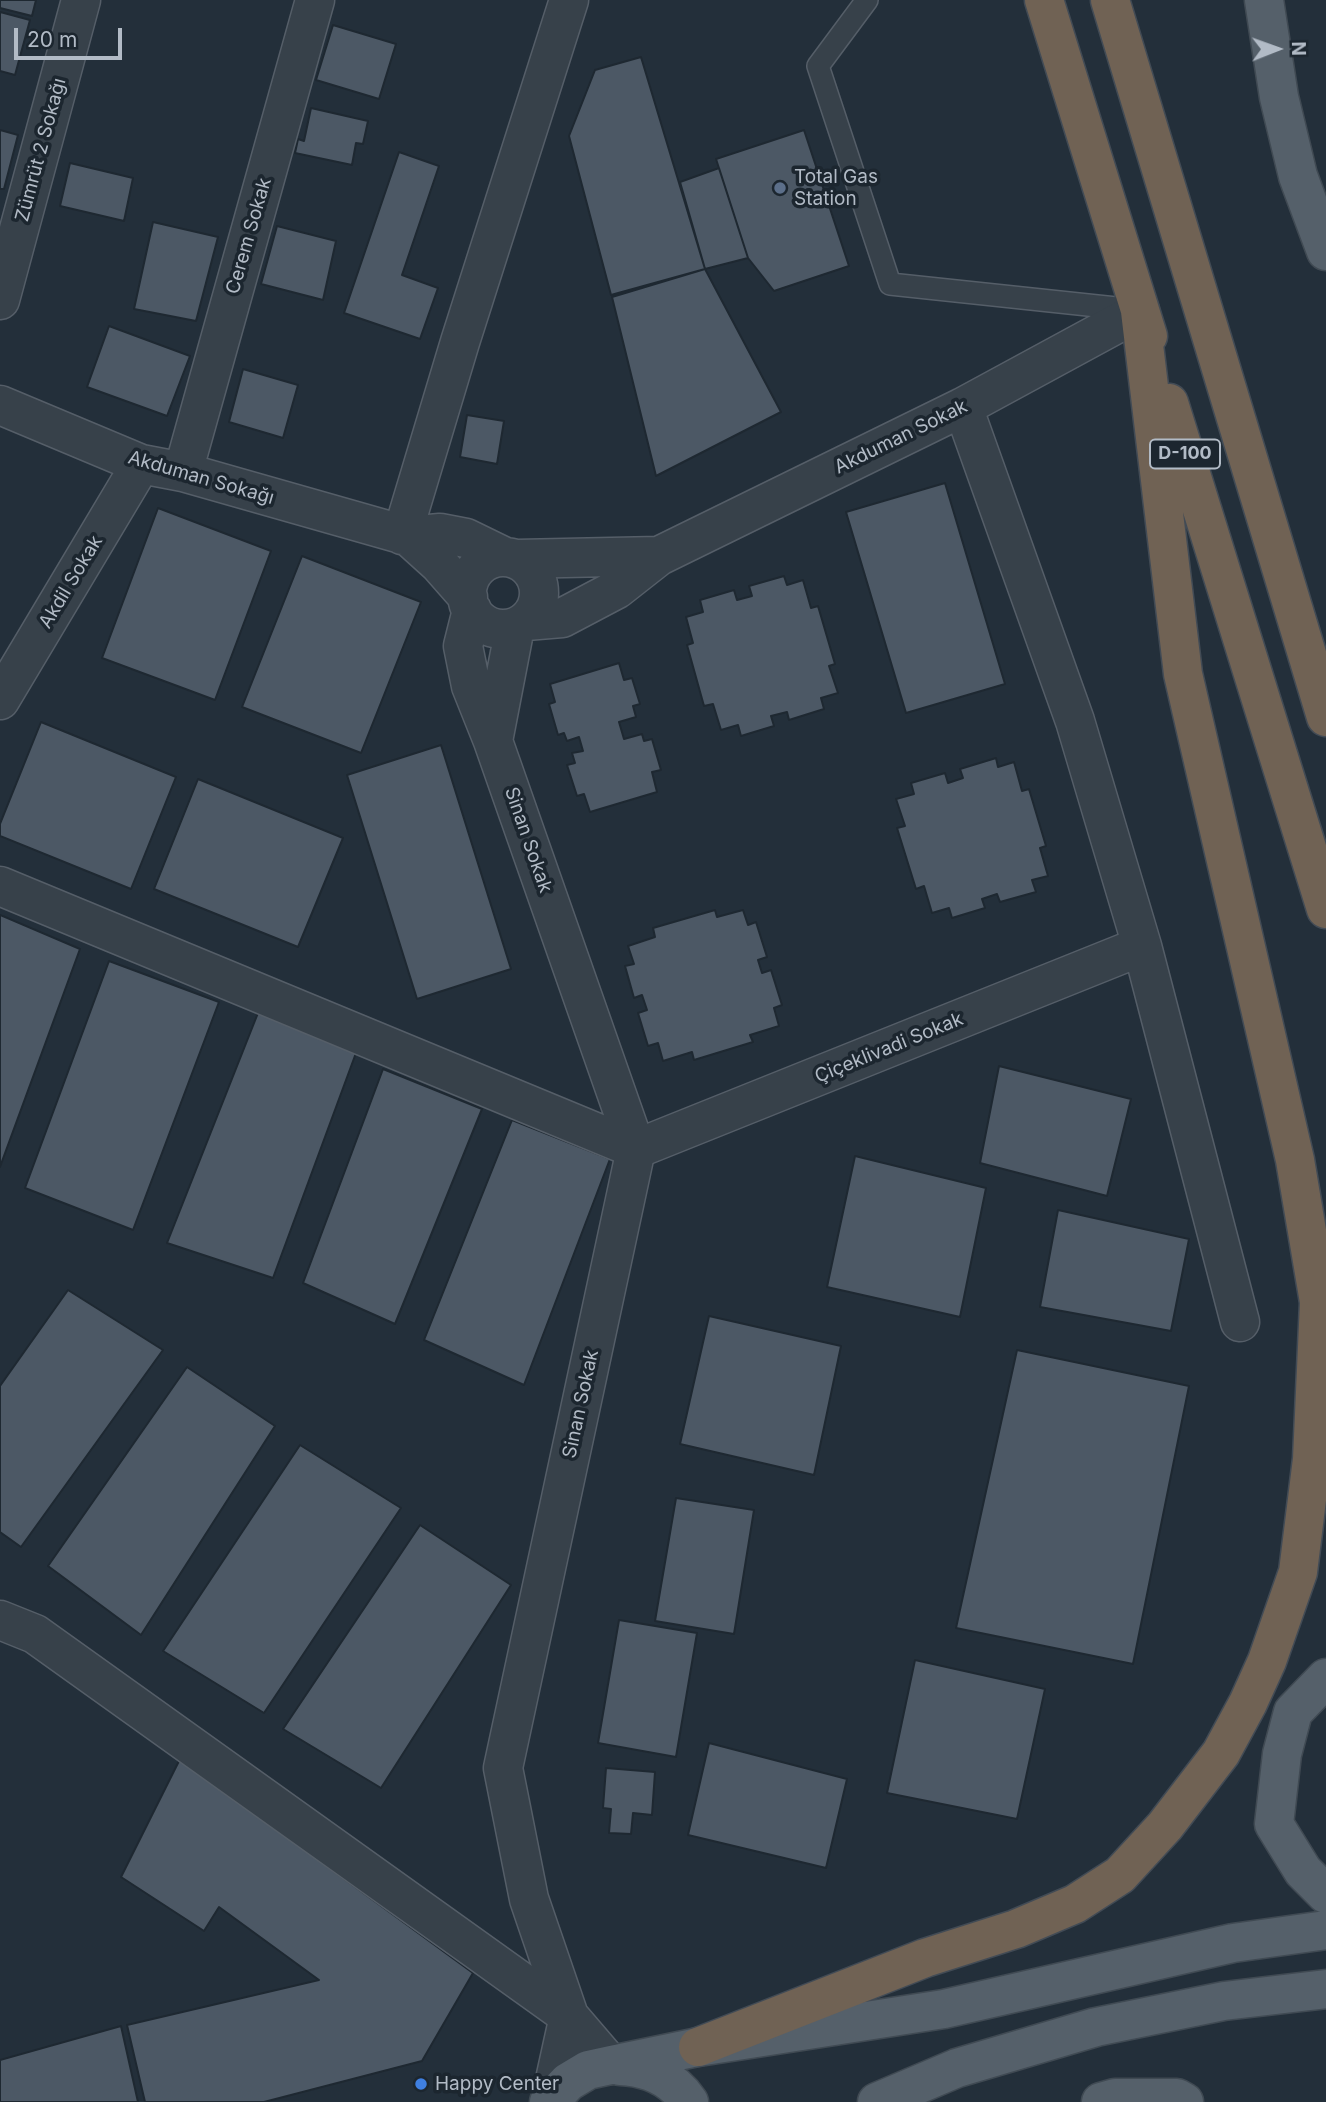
<!DOCTYPE html>
<html>
<head>
<meta charset="utf-8">
<style>
	body { margin:0 }
	#map { position:relative; width:1326px; height:2102px; overflow:hidden; background:#232f3a; font-family:Inter,sans-serif }
	canvas { display:block }
	.north { position:absolute; left:1242px; top:14px; width:70px; height:70px; -webkit-text-stroke:5px #1c262f; paint-order:stroke; rotate:89deg; font-size:19px; font-weight:700; line-height:28px; text-align:center; color:#b2bbc6 }
	.north::after { content:''; display:block; margin:auto; width:24px; height:32px; background:#b2bbc6; clip-path:polygon(50% 0,100% 100%,50% 72%,0 100%) }
	.scale { position:absolute; left:14px; top:28px; width:108px; height:32px; box-sizing:border-box; border:4px solid #b2bbc6; border-top:0; padding-left:9px; font-size:21px; line-height:24px; white-space:nowrap; color:#b2bbc6; -webkit-text-stroke:5px #1c262f; paint-order:stroke }
</style>
</head>
<body>
<div id="map">
<canvas width="1326" height="2102"></canvas>
<div class="north">N</div>
<div class="scale">20 m</div>
</div>
<script>
const c = document.querySelector('canvas').getContext('2d');
c.lineJoin = 'round';
function paint(path, color) {
  c.fillStyle = color;
  c.fill(path, 'evenodd');
}
function trace(path, color, width, dash) {
  c.strokeStyle = color;
  c.lineWidth = width;
  c.lineCap = dash ? 'butt' : 'round';
  c.setLineDash(dash || []);
  c.stroke(path);
}
function write(font, color, halo, rows, align = 'center') {
  c.font = font + ' Inter,sans-serif';
  c.lineWidth = 7;
  c.setLineDash([]);
  c.textBaseline = 'middle';
  c.strokeStyle = halo;
  c.fillStyle = color;
  for (const [text, x, y, turn = 0] of rows) {
    c.save();
    c.translate(x, y);
    c.rotate((+turn || 0) * Math.PI / 180);
    c.textAlign = isNaN(turn) ? turn : align;
    if (halo) c.strokeText(text, 0, 0);
    c.fillText(text, 0, 0);
    c.restore();
  }
}
const building = new Path2D(`
	M0,0H36L32,16L0,8Z
	M0,12L30,20L15,75L0,71Z
	M333,25L396,44L379,99L316,80Z
	M641,57L705,269L611,295L569,136L595,70Z
	M311,108L368,121L363,144L356,143L352,165L295,153L298,139L304,141Z
	M0,130L18,135L4,189H0Z
	M804,130L849,266L774,291L748,258L716,159Z
	M399,152L439,166L402,275L438,288L420,339L344,313Z
	M70,163L133,178L124,221L60,206Z
	M719,168L748,258L705,269L680,182Z
	M153,222L218,237L196,321L134,309Z
	M277,226L336,241L323,300L261,284Z
	M705,269L781,412L656,476L612,297Z
	M109,326L190,356L167,416L87,387Z
	M243,369L298,385L283,438L229,422Z
	M467,415L504,421L497,464L460,457Z
	M945,483L1005,684L906,713L846,512Z
	M158,508L271,551L215,700L102,658Z
	M302,556L421,602L361,753L242,707Z
	M784,576L787,585L803,580L811,608L818,606L835,664L829,666L838,693L821,698L824,709L789,720L787,712L771,716L774,726L741,736L738,725L721,730L713,704L704,706L687,645L693,643L686,617L703,612L700,600L734,590L737,600L752,596L749,586Z
	M619,663L624,680L632,678L640,704L633,706L636,717L619,722L624,739L642,734L644,741L652,739L661,770L652,772L657,792L590,812L584,794L577,796L567,765L575,763L572,753L583,751L579,737L567,741L564,733L558,735L549,704L555,702L550,684Z
	M41,722L176,777L131,889L0,836V824Z
	M441,745L511,969L417,999L347,775Z
	M996,758L998,767L1014,762L1022,791L1029,789L1046,846L1040,848L1048,876L1032,880L1036,892L1000,902L997,894L982,899L985,908L952,918L949,908L932,913L924,886L916,889L897,828L905,826L896,799L914,794L911,783L945,773L948,783L963,778L960,769Z
	M198,779L343,838L298,947L154,889Z
	M715,910L717,917L743,910L748,925L756,922L767,957L758,960L762,973L771,970L782,1005L774,1008L779,1026L750,1035L753,1042L694,1060L692,1052L663,1061L658,1043L648,1046L638,1013L647,1010L642,995L634,998L625,966L634,964L628,946L655,937L653,928Z
	M0,915L80,949L0,1167Z
	M109,961L219,1002L133,1230L25,1188Z
	M258,1013L356,1053L273,1278L167,1243Z
	M999,1066L1131,1099L1107,1196L980,1163Z
	M383,1069L482,1109L395,1324L303,1283Z
	M512,1120L610,1159L524,1385L424,1340Z
	M855,1156L986,1188L960,1317L827,1287Z
	M1058,1210L1189,1239L1171,1331L1040,1307Z
	M68,1290L163,1350L21,1547L0,1532V1386Z
	M709,1316L841,1346L814,1475L680,1444Z
	M1017,1350L1189,1386L1133,1664L956,1628Z
	M187,1367L275,1426L141,1635L48,1566Z
	M300,1445L401,1508L264,1713L163,1651Z
	M676,1498L754,1510L734,1634L655,1621Z
	M420,1525L511,1585L381,1788L283,1729Z
	M619,1620L697,1633L676,1757L598,1743Z
	M915,1660L1045,1689L1017,1819L887,1793Z
	M709,1743L847,1779L826,1868L688,1835Z
	M180,1759L473,1973L422,2061L264,2102H145L127,2025L319,1980L219,1907L204,1931L121,1877Z
	M606,1768L655,1772L652,1815L633,1813L631,1834L609,1833L611,1809L603,1808Z
	M121,2026L138,2102H0V2060Z`);
const lane = new Path2D(`
	M867,0L818,66L890,284L1135,310`);
const street = new Path2D(`
	M0,300L81,0
	M0,405L141,464L183,472L408,536L440,533L466,538L505,557
	M963,407L1075,721L1142,946L1240,1322
	M183,472L315,0
	M402,535L460,342L569,0
	M408,536L439,564L468,597
	M467 593a36 36 0 1 1 72 0a36 36 0 1 1-72 0Z
	M517,559L659,556
	M472,610L463,646L471,686L493,741L636,1149L503,1768L529,1899L569,2016L611,2065
	M526,621L562,618L617,589L659,556L963,407L1140,311
	M0,700L141,464
	M493,741L515,627
	M0,886L636,1149L1142,946
	M0,1620L35,1634L569,2016L551,2098`);
const primary = new Path2D(`
	M1264,0L1279,97L1298,176L1326,251
	M1326,1678L1293,1712L1282,1754L1274,1824L1303,1871L1326,1894
	M620,2066C647,2067 673,2078 689,2102
	M549,2102L568,2082L588,2070L611,2065L698,2047L944,2009L1233,1943L1326,1930
	M877,2102L957,2068L1096,2027L1224,2001L1326,1989
	M1101,2102L1115,2098H1177L1184,2102`);
const highway = new Path2D(`
	M1044,0L1148,336
	M1110,0L1326,717
	M1169,403L1326,909
	M698,2047L925,1958L1016,1929L1075,1904L1120,1875L1165,1826L1221,1753L1248,1703L1267,1661L1298,1572L1312,1459L1319,1302L1295,1160L1183,674L1140,311`);
const markers = [
	[780,188,7,"#5c6f8a"],
	[421,2084,7,"#3f7fe0"]
];
const shields = [
	[1185,454,70]
];
const shieldNames = [
	["D-100",1185,454]
];
const streetNames = [
	["Zümrüt 2 Sokağı",41,150,-75],
	["Cerem Sokak",249,236,-74],
	["Akduman Sokak",901,437,-26],
	["Akduman Sokağı",201,478,16],
	["Akdil Sokak",71,582,-59],
	["Sinan Sokak",528,840,71],
	["Çiçeklivadi Sokak",889,1048,-22],
	["Sinan Sokak",581,1404,-78]
];
const poiNames = [
	["Total Gas",794,177],
	["Station",794,199],
	["Happy Center",435,2084]
];
paint(building, '#4c5865');
trace(building, '#1e2831', 2);
trace(lane, '#555e68', 24);
trace(street, '#555e68', 41);
trace(primary, '#404a53', 41);
trace(highway, '#424b55', 41);
trace(lane, '#37414a', 21);
trace(street, '#37414a', 38);
trace(primary, '#55606a', 38);
trace(highway, '#706254', 38);
for (const [x, y, r, color] of markers) {
  const dot = new Path2D();
  dot.arc(x, y, r, 0, 2 * Math.PI);
  c.fillStyle = color;
  c.fill(dot);
  trace(dot, '#1c262f', 2.5);
}
for (const [x, y, w] of shields) {
  const box = new Path2D();
  box.roundRect(x - w / 2, y - 14.5, w, 29, 5);
  c.fillStyle = '#1c262f';
  c.fill(box);
  trace(box, '#b2bbc6', 2);
}
write('bold 18px', '#b2bbc6', null, shieldNames);
write('19px', '#b2bbc6', '#1c262f', streetNames);
write('19px', '#b2bbc6', '#1c262f', poiNames, 'left');
</script>
</body>
</html>
